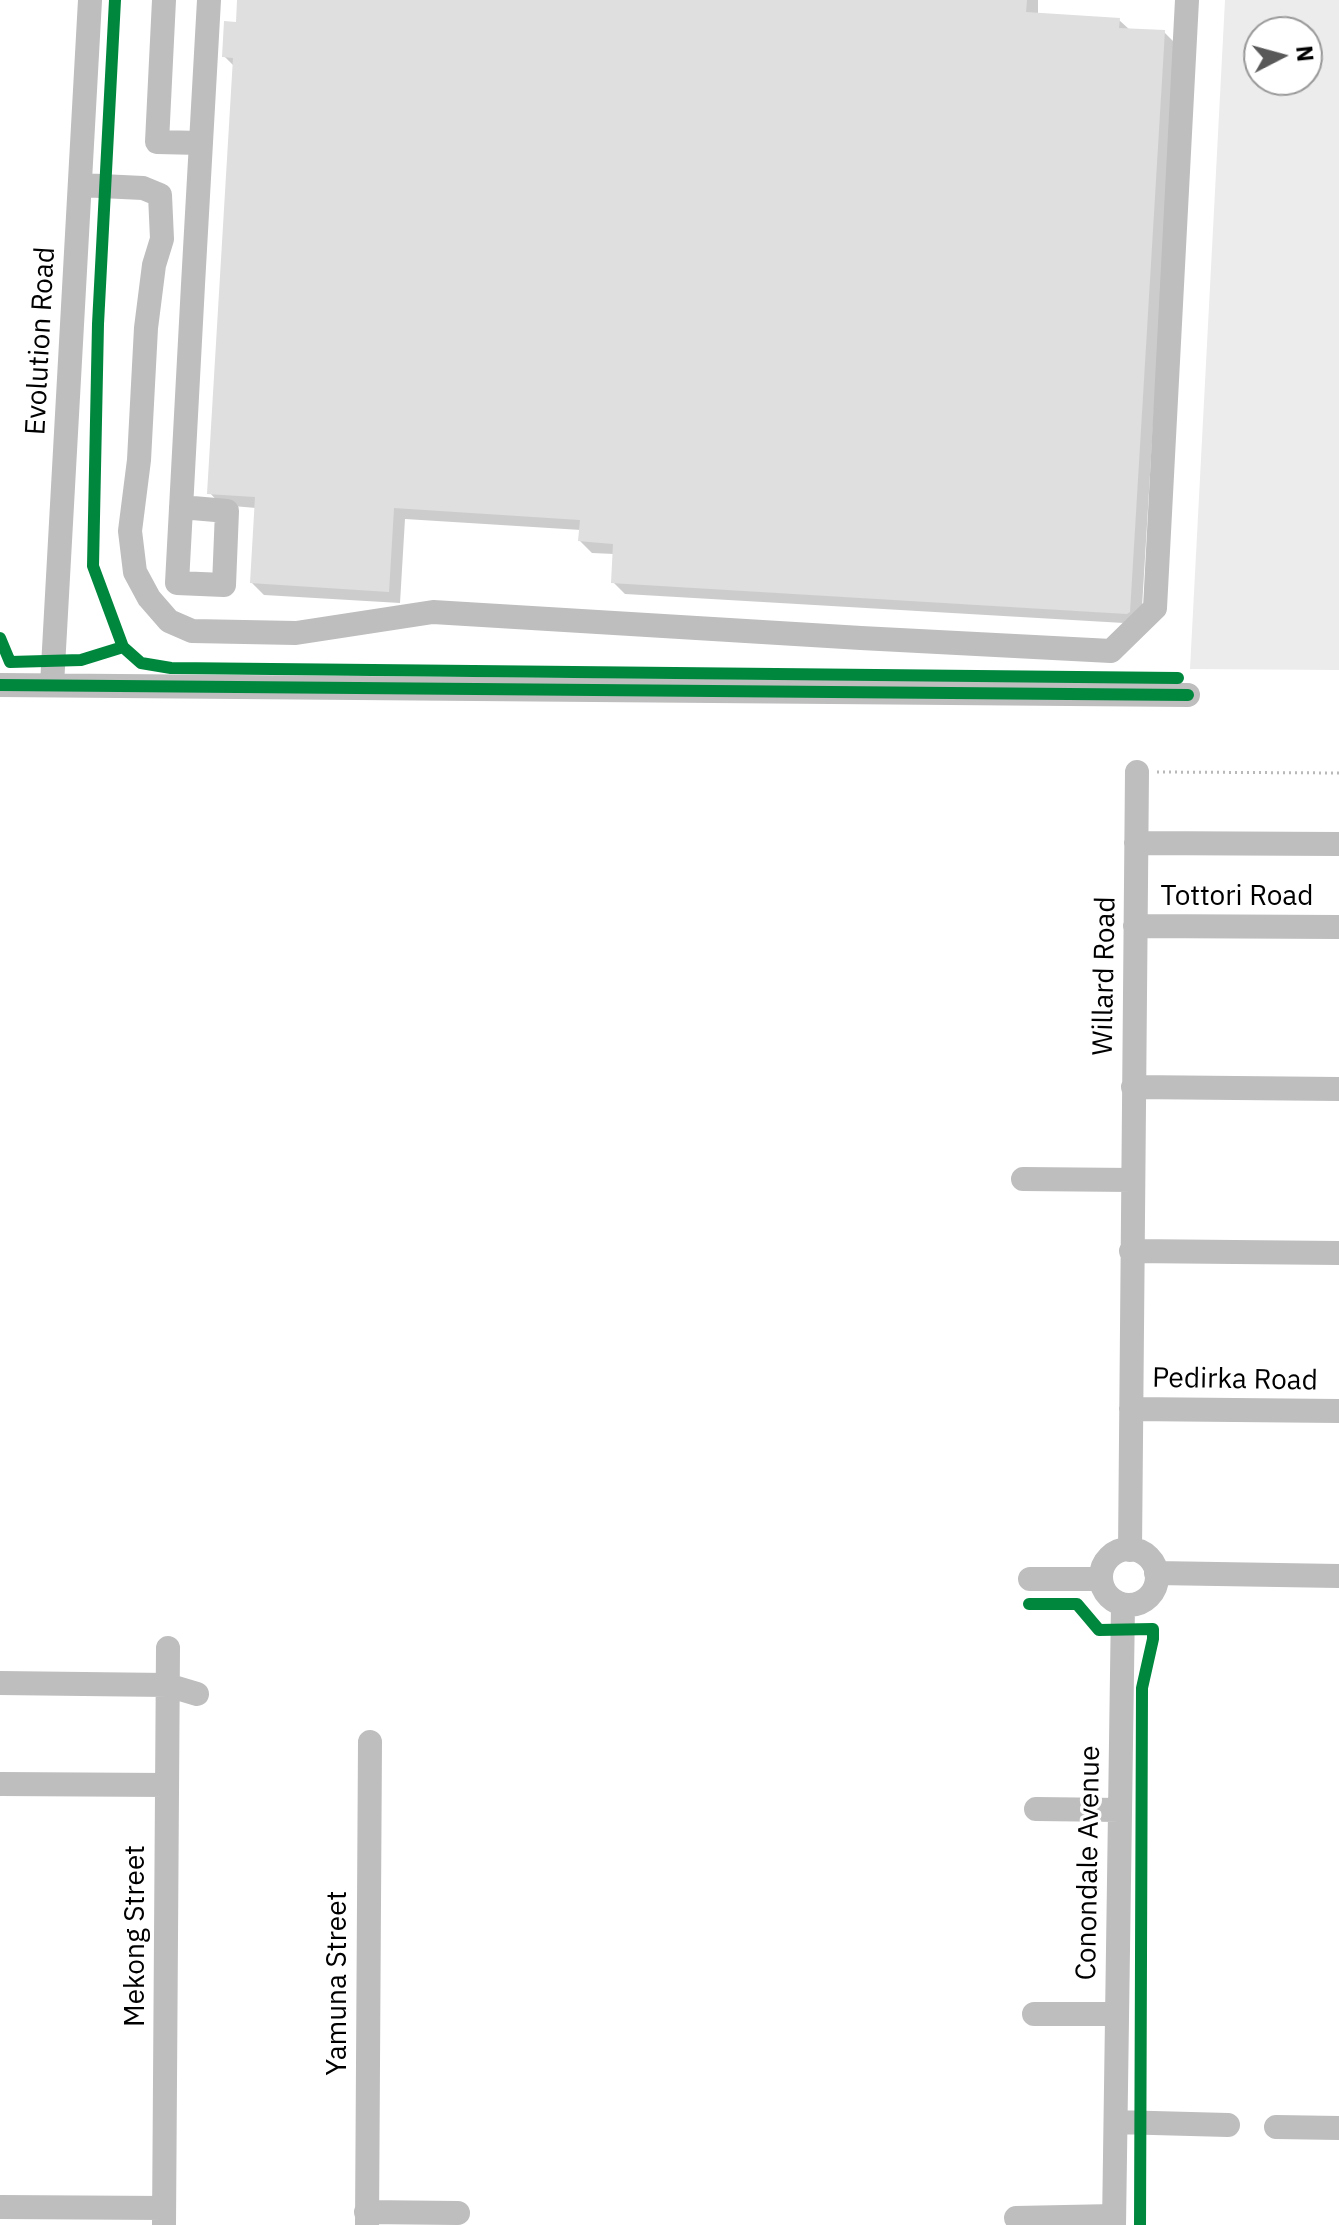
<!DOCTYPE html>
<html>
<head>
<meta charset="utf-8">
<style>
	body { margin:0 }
	#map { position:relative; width:1339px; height:2225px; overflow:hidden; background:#fff; font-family:"IBM Plex Sans",sans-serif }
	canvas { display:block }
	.north { position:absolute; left:1243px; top:16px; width:80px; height:80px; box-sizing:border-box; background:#fff; border:2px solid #999; border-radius:50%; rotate:84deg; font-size:22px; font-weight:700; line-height:32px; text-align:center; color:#000 }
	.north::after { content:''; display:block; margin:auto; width:28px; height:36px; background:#595959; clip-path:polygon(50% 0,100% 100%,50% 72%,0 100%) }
</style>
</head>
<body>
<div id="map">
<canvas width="1339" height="2225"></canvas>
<div class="north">N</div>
</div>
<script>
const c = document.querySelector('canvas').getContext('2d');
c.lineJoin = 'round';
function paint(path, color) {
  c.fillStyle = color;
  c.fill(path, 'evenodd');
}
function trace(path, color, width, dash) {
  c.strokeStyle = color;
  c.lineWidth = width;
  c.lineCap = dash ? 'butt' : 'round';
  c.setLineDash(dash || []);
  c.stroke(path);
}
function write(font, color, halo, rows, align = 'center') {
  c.font = font + ' "IBM Plex Sans",sans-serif';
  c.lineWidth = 7;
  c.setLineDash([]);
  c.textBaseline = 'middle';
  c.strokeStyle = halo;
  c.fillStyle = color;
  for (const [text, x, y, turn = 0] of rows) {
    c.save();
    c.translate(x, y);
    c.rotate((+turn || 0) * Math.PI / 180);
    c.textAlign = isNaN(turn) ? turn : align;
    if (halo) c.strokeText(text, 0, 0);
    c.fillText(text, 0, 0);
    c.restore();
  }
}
const green = new Path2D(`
	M1225,0H1339V670L1190,669ZM1259,32H1307V80H1259Z`);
const shadow = new Path2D(`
	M239,0H1038V14L1119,20L1130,30L1164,32L1176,44L1141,624L625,594L613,582L614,554L592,553L580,541L581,530L405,519L400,603L264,595L252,583L256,508L221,505L210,493L235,67L224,56L237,24Z`);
const building = new Path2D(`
	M237,0H1027L1026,12L1120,18L1119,28L1165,30L1130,612L1127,614L611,583L613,544L578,541L580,520L394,508L389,592L250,583L255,497L207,494L233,58L222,57L224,21L236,22Z`);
const path = new Path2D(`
	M1157,772L1339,773`);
const minor = new Path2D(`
	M164,0L157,142L201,143
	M80,185L143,188L160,195L162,239L154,265L146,328L139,460L130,531L135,572L149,598L169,621L192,631L296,633L433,612L861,638L1111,651L1155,608L1187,0
	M181,507L227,511L224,585L177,583C187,389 198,194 209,0
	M0,685L1188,695
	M52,685L90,0
	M1136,843L1339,844
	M1135,926L1339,927
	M1133,1087L1339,1089
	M1023,1179L1132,1180
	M1131,1251L1339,1253
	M1131,1409L1339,1411
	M1101 1577a28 28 0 1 1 56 0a28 28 0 1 1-56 0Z
	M1130,1550L1137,772
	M1156,1573L1339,1576
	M1030,1579H1101
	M0,1683L167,1685L197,1694
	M0,1784L167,1785
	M1036,1809L1120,1810
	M1034,2014H1117
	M1116,2122L1228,2125
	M1276,2127L1339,2128
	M0,2207L164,2208
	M366,2212L458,2213
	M1016,2218L1114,2216
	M164,2225L168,1648
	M367,2225L370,1742
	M1114,2225L1123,1605`);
const cycleway = new Path2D(`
	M115,0L98,324L93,566L123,647
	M0,638L10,662L81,660L123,647L141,663L171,668L1178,678
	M0,685L1188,695
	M1029,1604H1077L1099,1630L1153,1629V1639L1142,1688L1140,2225`);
const streetNames = [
	["Evolution Road",41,341,-87],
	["Tottori Road",1237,897],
	["Willard Road",1105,976,-89],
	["Pedirka Road",1235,1380,1],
	["Conondale Avenue",1089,1863,-89],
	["Mekong Street",136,1936,-90],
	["Yamuna Street",338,1983,-90]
];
paint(green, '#ececec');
paint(shadow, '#0003');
paint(building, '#dfdfdf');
trace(path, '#b9b9b9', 3, [2, 4]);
trace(minor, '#bebebe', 24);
trace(cycleway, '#00873e', 12);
write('28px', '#000', '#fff', streetNames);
</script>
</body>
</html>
